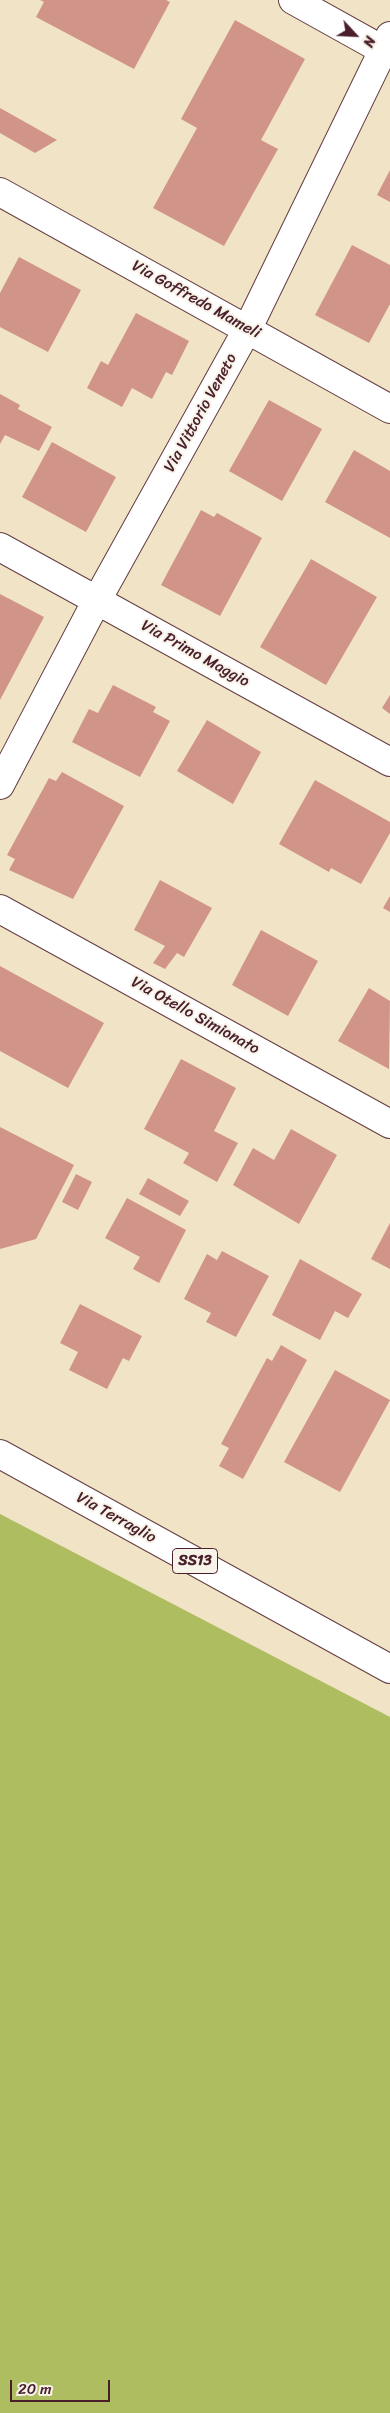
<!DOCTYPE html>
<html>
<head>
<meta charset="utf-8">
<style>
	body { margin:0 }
	#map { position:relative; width:390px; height:2413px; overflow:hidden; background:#f1e3c6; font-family:Sriracha,sans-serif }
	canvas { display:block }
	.north { position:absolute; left:330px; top:10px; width:50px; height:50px; -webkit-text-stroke:4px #f7f3e8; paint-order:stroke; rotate:115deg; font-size:14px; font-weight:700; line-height:20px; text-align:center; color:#4a1f2b }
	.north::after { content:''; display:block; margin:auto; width:18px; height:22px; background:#4a1f2b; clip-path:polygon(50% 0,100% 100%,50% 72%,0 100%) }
	.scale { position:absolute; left:10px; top:2380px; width:100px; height:22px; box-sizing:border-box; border:2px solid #4a1f2b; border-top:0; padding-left:6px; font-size:15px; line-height:18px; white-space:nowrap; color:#4a1f2b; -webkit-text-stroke:4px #f7f3e8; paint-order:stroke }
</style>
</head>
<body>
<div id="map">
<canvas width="390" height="2413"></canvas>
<div class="north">N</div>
<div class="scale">20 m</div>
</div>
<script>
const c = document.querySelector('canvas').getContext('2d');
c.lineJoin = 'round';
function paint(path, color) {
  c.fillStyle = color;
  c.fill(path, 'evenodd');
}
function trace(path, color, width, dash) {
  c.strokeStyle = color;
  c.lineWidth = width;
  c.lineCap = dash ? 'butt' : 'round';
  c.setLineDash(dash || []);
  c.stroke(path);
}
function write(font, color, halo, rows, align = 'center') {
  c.font = font + ' Sriracha,sans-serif';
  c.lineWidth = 4;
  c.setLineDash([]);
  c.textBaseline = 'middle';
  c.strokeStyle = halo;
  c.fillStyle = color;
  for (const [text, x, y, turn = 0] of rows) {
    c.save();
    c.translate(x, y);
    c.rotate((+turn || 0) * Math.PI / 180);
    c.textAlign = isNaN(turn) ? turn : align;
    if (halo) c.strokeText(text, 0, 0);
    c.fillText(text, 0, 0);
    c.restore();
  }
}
const green = new Path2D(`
	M0,1514L390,1717V2413H0Z`);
const building = new Path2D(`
	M40,0H166L170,2L134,69L36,17L44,2Z
	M235,20L305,59L261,140L278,149L224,246L153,208L197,128L181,119Z
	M0,108L57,140L35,153L0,133Z
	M390,170V202L377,195Z
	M352,245L390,265V304L369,343L315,315Z
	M19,257L81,290L48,352L0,327V293Z
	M136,313L189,341L172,375L166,372L152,399L132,388L122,407L87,388L101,361L108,365Z
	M0,394L20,405L18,409L52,427L39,451L5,435L0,444Z
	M269,400L322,429L282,501L229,471Z
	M52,442L116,477L86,532L22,497Z
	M354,450L390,471V538L325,502Z
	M201,510L214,517L217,513L262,538L220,616L161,585Z
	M311,559L377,597L326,685L260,647Z
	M0,594L44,617L0,700Z
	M113,685L156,707L153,712L170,721L140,777L72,742L89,709L98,713Z
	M390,695V714L382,708Z
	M207,720L261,752L233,804L177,771Z
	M62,772L124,806L73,899L9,870L15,859L7,855L49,778L56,781Z
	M315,780L390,822V833L361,884L331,868L329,872L279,844Z
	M160,880L212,908L184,957L177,953L165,969L153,963L165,946L134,930Z
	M390,896V912L383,908Z
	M261,930L318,961L288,1016L232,985Z
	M0,966L104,1023L68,1088L0,1051Z
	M369,988L390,1001L389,1069L338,1041Z
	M181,1059L236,1088L214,1131L238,1143L217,1182L183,1163L189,1153L144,1129Z
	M0,1127L74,1165L36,1239L0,1249Z
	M291,1129L337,1155L299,1224L233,1185L253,1148L274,1160Z
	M76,1174L92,1182L78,1210L62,1202Z
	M148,1178L189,1201L180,1216L139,1194Z
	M127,1198L186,1230L159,1283L133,1269L140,1257L105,1238Z
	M390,1223V1269L371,1259Z
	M222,1251L269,1276L236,1337L206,1322L211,1313L184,1299L207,1254L217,1260Z
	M300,1259L362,1294L348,1318L335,1311L320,1340L272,1315Z
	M80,1304L142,1336L129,1361L123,1358L107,1389L69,1370L78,1352L60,1343Z
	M281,1345L307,1360L243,1479L219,1466L229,1448L221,1444L267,1358L272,1361Z
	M335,1370L390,1400L340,1492L284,1462Z`);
const minor = new Path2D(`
	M293,0L390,54
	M0,192L390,409
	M0,547L390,762
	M0,785L97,600L248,328L390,36
	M0,909L390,1124`);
const primary = new Path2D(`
	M0,1454L390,1669`);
const shields = [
	[195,1561,45]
];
const shieldNames = [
	["SS13",195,1561]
];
const streetNames = [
	["Via Goffredo Mameli",196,300,29],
	["Via Vittorio Veneto",201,413,-61],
	["Via Primo Maggio",195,654,29],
	["Via Otello Simionato",195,1016,29],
	["Via Terraglio",116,1518,29]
];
paint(green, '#aebd5f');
paint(building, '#d19489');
trace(minor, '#633c42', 30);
trace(primary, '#633c42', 30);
trace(minor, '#fff', 28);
trace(primary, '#fff', 28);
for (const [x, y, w] of shields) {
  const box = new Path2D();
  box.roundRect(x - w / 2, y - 12.5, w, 25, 4);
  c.fillStyle = '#f7f3e8';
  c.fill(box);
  trace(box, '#4a1f2b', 1);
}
write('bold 15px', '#4a1f2b', null, shieldNames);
write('16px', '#4a1f2b', '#f7f3e8', streetNames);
</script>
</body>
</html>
